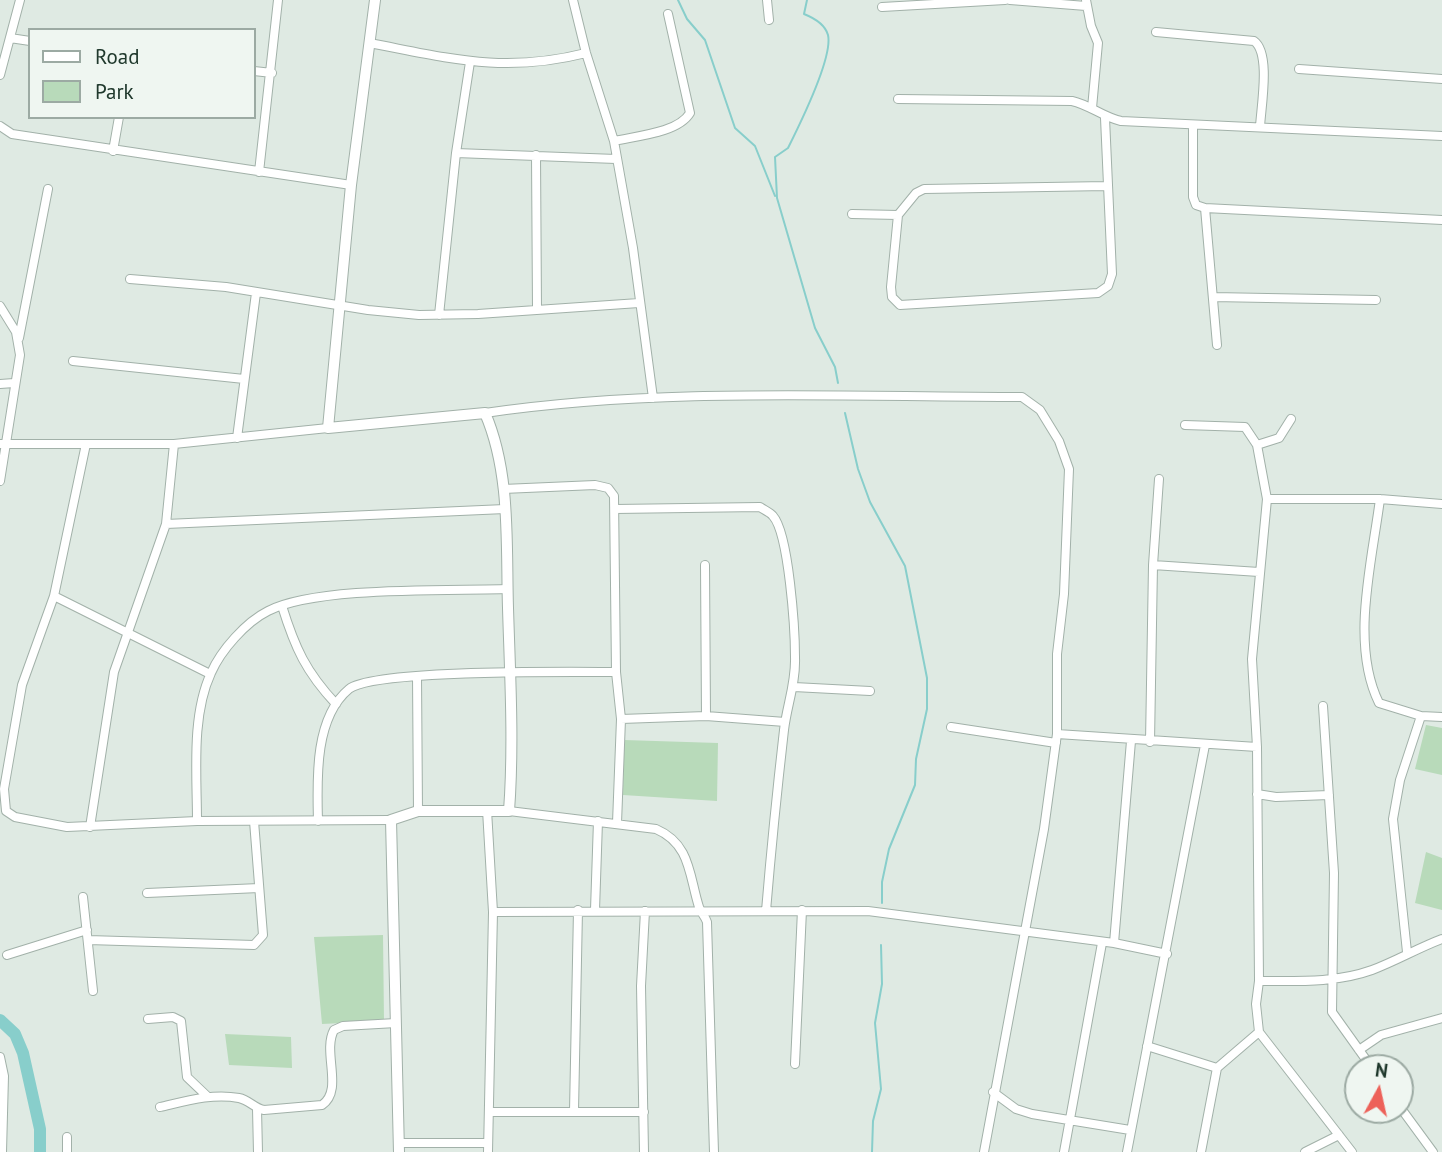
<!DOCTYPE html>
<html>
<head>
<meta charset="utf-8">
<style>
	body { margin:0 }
	#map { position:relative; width:1442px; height:1152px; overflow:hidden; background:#dfeae3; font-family:"PT Sans",sans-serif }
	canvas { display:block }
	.legend { position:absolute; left:28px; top:28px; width:228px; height:91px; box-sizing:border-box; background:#eff6f1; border:2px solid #9caaa3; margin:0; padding:9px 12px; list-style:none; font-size:21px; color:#20392d }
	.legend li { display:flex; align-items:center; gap:14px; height:35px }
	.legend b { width:35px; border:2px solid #9caaa3 }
	.north { position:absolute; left:1344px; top:1054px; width:70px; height:70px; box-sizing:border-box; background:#eff6f1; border:2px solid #9caaa3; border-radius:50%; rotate:8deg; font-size:19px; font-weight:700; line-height:28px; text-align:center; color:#20392d }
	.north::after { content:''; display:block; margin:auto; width:24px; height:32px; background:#ed6159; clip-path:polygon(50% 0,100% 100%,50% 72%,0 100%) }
</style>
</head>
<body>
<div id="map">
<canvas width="1442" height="1152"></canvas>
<ul class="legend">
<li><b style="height:9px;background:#fff"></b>Road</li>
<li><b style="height:19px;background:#b8daba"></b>Park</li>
</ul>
<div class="north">N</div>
</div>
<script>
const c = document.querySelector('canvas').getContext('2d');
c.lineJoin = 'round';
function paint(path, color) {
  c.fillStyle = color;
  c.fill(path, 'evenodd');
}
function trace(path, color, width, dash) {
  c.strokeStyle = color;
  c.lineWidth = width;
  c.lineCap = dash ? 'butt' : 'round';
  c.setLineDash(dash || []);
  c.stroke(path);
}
const green = new Path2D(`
	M1426,725L1442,728V775L1415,769Z
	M624,740L718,743L717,801L623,795Z
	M1426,852L1442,858V910L1415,903Z
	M383,935L384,1021L322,1024L314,937Z
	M225,1034L291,1037L292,1068L229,1065Z`);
const stream = new Path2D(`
	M678,0L687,19L705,40L735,128L755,146L775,196
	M807,0L804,14C814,18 825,24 828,35C833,57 799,126 788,148L775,157L777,198L815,328L835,367L838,383
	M845,413L858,469L870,502L905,566L927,678V709L916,759L915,785L889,849L882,882V903
	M872,1152L873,1121L881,1089L875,1023L882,984L881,945`);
const river = new Path2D(`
	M0,1020L15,1034L23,1053L40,1129V1152`);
const minor = new Path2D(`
	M573,0L586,53L614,141L633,248L653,398
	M767,0L769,20
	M1010,0L1086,6
	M1086,0L1091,26L1098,43L1092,108
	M882,7L1005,0
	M1156,32L1254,41C1271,53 1261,107 1260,127
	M10,38L30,41
	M369,43C449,58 503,74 586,53
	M1299,69L1442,79
	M254,71L272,73
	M0,75L20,0
	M898,99L1072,101C1090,105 1103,117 1121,121L1442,136
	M0,126L12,134L351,185
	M1193,126V197L1196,205L1205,208L1442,220
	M614,141C636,136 678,133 690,113L668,14
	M113,151L119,117
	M456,153L616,159
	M536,155L537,309
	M259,172L278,0
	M1205,208L1217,345
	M852,214L898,215L916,193L924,189L1107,186
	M898,215L891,287L892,297L900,305L1098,293L1108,286L1112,274L1105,118
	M130,279L226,287L368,310L419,315L478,314L639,303
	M1213,297L1376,300
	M0,306L16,332L20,355L0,481
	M439,315L456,153L470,62
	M19,338L48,189
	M73,361L244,379
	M0,384L14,383
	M485,413C661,387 844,397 1022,397L1040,410L1059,441L1069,469L1064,594L1057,654V734L1044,829L984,1152
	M1185,425L1245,427L1257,445L1267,499L1252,659L1257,747L1259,981L1256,1004L1259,1032L1352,1152
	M237,438L256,293
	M0,444H174L328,428
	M86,444L54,596L22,685L4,789L6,811L15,817L67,827L197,821L391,820
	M1257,445L1279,438L1291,419
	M503,489L595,485L608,488L614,496L616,672L621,719L617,823
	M1267,499H1380L1442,504
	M1380,499C1372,562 1350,644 1379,703L1421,716L1442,717
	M615,509L760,507C764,510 770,512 773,516C789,534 795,630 795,657C796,683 787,705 784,730C777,791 771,851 766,911
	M166,524L505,509
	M705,565L706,716
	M1153,565L1259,572
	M54,596L210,674
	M282,606C295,648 306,672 336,704
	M417,676L418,811
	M794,687L870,691
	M1323,706L1334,873L1332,1012L1372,1068
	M621,719L706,716L785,722
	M951,727L1056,743
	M1057,734L1257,747
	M1150,742L1153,565L1159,479
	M1257,794L1276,797L1329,795
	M487,810L493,912L488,1152
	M509,811L656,829C691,844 689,876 699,907C701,913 705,916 707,922L714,1152
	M197,821C197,774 191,716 211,673C221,650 246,622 268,611C316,586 449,591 507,589
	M318,821C317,780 314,718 349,689C374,669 573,672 616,672
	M90,827L114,672L166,524L174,444
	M147,893L259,888
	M83,897L93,991
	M595,910L598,821
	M493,912L868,911L1114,943L1167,954
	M88,940L254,945L263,935L254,821
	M1114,943L1131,741
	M1407,952L1393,819L1400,780L1421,716
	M7,955L87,930
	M1259,981C1297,981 1336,983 1372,970C1396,961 1418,948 1442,939
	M148,1019L173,1017L181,1021L187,1077L207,1096
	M1147,1046L1217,1068L1259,1032
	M1359,1050L1381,1035L1442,1018
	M0,1057L4,1076L2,1152
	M795,1064L802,910
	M993,1092L1016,1109L1032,1114L1130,1130
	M160,1107C186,1101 212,1093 239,1098C249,1100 254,1108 264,1110L322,1105C344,1090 322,1052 334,1030L343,1026L396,1023
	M1400,1107L1433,1152
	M257,1109L258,1152
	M574,1111L578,910
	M489,1112H644
	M67,1137V1152
	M398,1143H488
	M644,1152L641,986L645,911
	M1064,1152L1102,943
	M1127,1152L1205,745
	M1201,1152L1217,1068
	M1305,1152L1339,1135`);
const tertiary = new Path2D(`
	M375,0L351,185L328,428L485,413C511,473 506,544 508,608C510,675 514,744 509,811H418L391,820L399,1152`);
paint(green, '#b8daba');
trace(stream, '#88cecb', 2);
trace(river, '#88cecb', 12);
trace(minor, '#a2b1a9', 10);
trace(tertiary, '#a2b1a9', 12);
trace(minor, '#fff', 8);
trace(tertiary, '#fff', 10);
</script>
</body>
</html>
